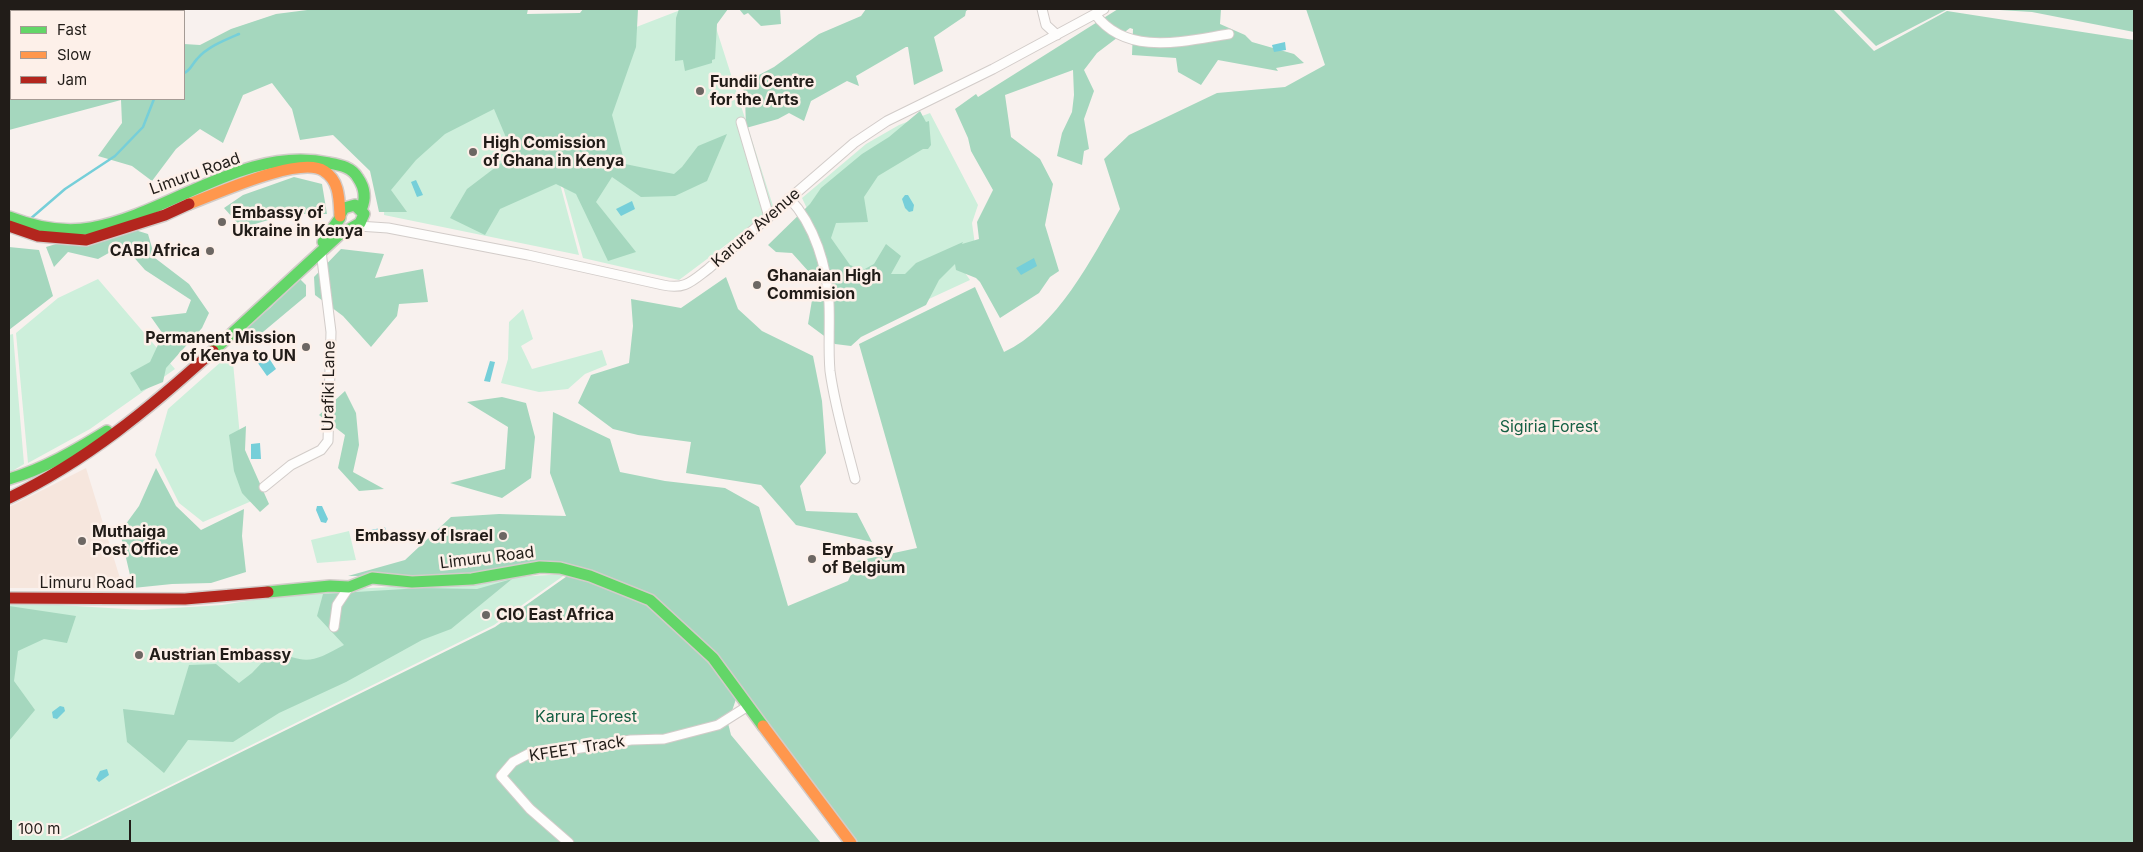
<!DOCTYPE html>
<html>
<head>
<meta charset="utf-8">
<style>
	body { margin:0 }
	#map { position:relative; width:2143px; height:852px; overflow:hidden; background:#f8f1ee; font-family:Inter,sans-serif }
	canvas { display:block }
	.frame { position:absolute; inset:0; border:10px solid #211c18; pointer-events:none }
	.legend { position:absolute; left:10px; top:10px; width:175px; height:90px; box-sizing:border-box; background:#fdf0e9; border:1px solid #a59b95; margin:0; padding:6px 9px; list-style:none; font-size:15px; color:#211c18 }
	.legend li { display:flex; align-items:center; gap:10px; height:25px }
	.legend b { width:25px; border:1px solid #a59b95 }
	.scale { position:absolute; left:10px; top:820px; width:121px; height:22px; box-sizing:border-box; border:2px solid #211c18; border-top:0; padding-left:6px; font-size:15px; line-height:18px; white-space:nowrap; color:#211c18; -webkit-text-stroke:4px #fdf0e9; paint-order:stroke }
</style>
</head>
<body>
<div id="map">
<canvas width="2143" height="852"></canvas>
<div class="frame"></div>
<ul class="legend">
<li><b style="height:6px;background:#63d668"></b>Fast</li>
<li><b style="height:6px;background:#ff974d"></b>Slow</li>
<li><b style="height:6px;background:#b3261e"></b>Jam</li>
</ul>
<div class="scale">100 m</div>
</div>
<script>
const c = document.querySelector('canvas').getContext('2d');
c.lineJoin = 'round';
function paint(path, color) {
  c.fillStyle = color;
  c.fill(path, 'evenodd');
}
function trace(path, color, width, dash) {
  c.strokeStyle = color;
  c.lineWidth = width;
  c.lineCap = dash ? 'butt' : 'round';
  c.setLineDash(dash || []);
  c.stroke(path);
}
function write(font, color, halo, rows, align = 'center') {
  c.font = font + ' Inter,sans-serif';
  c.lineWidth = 5;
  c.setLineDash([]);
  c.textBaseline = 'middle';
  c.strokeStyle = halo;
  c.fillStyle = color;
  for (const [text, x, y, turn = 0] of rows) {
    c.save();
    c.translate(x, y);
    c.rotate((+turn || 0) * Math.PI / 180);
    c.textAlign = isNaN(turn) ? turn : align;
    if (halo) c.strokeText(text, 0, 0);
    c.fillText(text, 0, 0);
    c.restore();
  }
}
const built = new Path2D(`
	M86,468L123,588H9V507Z`);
const green = new Path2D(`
	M683,9H710L774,209L679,280L583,258L530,68Z
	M529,68L579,255L384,215L390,102Z
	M930,113L978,205L972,223L975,245L963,270L970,280L840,340L828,253L802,198L866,144L899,125Z
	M98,279L175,369L90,429L28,463L16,333L58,298Z
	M523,309L533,339L521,346L532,369L602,350L607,365L585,374L568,389L539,392L501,383L508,359L509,322Z
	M13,334L24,464L9,473V335Z
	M232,352L242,458L261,497L203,522L179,503L155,455L168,409Z
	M349,531L356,560L317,563L311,540Z
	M566,574L494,625L53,843H9V602L142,610L222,605L309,591L473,583L514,577Z`);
const forest = new Path2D(`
	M315,9H528L527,14L580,13L583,9H638L636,47L612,115L625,164L674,174L682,167L698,146L727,134L707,181L675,196L641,197L612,177L596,202L636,252L608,261L576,194L556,184L500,209L485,235L450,218L467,189L513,154L494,109L445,134L416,160L391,190L407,212H379L370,171L333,135L300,140L292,109L272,83L243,95L223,143L200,129L176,149L152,181L132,166L98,156L122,123L121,100L9,130V83H11V99H184V44L200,45L231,29L276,14Z
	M679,9H728L717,24L715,59L712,60V63L685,71L683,60L675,61L676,18Z
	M739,9H780L781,24L761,26L748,13L744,15Z
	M866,9H969L966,11L965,16L934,37L943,71L914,85L908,47H906L856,76L859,86L847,81L811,101L804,121L789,113L778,119L746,128L745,96L742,84L774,67L819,34L861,16Z
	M1118,9H1221L1220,24L1245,35L1252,42L1294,54L1304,63L1276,68L1278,71L1218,60L1201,85L1178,72L1176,58L1132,55L1133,29L1130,28L1097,53L1084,70L1094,91L1084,119L1089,149L1084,151L1082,165L1057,156L1062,133L1072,112L1074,95L1073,70L1005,95L1011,137L1040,159L1053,184L1045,225L1059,271L1050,277L1039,293L1000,318L980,282L976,278L956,270L955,264L939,280L926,305L861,337L851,346L835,344L808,324L812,300L821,302L826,286L812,273L809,272L792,253L776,252L768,245L810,204L821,188L862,154L889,137L920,111L926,122L929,121L931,145L928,149H923L878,176L864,197L868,222L836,223L831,238L850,265L863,270L874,264L886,244L901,256L891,274H905L916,263L963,242L962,244L979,239L977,222L993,190L971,151L968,138L955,109L976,94L978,97Z
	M1306,9H1833L1874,51L1947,11L2134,40V843H849L738,695L699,647L650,603L684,635L737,696L728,723L731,735L821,843H57L495,627L570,574L611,585L643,600L587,573L517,568L455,577L348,576L405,560L451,517L499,514L566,516L550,473L553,412L610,439L620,472L665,481L725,488L759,507L788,606L848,581L857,561L917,548L859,344L975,287L1004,352C1057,328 1092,258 1120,209L1104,159L1129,135L1217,93L1285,87L1325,65Z
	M1839,9H1948L1876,46Z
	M1983,9H2134V32L2032,12Z
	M294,177L322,184L327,214H288L242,228L224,208L243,195Z
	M119,225L148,234L155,258L189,284L209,313L202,328L166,368L163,382L141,391L130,373L150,362L163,334L151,317L186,313L191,300L145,270L123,245L98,259L68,252L54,267L46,247Z
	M9,247L39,250L53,296L9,330Z
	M341,249L384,254L375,278L423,269L428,302L399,304L397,316L371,347L343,316L315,295L314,277Z
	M726,277L738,309L762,331L813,356L822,401L826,453L800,486L806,511L857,513L872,542L796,525L761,485L686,473L691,442L638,435L613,429L578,403L591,375L629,363L633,326L631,299L681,308Z
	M300,279L306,285V296L251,342L240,332L270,308Z
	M345,391L356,413L359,445L353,472L384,489L359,491L338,468L345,435L319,415Z
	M502,397L526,403L535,437L531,478L502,498L450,483L505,469L508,427L467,402Z
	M246,426L245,450L269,504L260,512L242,493L234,471L229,435Z
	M156,468L176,506L201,530L244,509L242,536L246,572L211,583L172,584L133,588L120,532L139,506Z
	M512,579L451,629L422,640L346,682L279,713L233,742L188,740L164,773L127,742L123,709L174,715L189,665L216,664L239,683L252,673L274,650C307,665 313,662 344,645L317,616L323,594L421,588L477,589Z
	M9,606L76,616L67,643L44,639L18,651L14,681L35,710L9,741Z`);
const water = new Path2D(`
	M1285,42L1286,50L1274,52L1272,45Z
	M416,180L423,195L417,197L411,182Z
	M905,195H908L914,205L913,211L909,212L905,208L902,199Z
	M632,201L635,209L621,216L616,209Z
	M1034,258L1037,266L1021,275L1016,268Z
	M265,352L276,369L267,376L255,359Z
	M490,361L495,362L490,382L484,381Z
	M260,443L261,459H251V444Z
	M317,506H322L328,519L326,523L321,522L316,510Z
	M385,527L387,535L373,539L371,530Z
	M60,706L64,707L65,711L57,719L53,718L52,712Z
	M107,769L109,775L99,782L96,779L100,771Z`);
const stream = new Path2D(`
	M184,73C191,70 192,64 197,59C207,47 225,40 239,34
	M29,220L65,189L115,156L143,127L154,99`);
const street = new Path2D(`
	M1042,9L1046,25L1057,35
	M156,11L162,10
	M1095,14L1104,9
	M9,27L11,28
	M741,122L769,217
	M789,198C815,225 827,267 829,303C830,326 828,349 830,371C835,408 846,443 855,479
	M358,226L388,228L528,255L663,285C685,290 692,281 708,269L854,143L887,121L993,69L1095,14C1127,57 1184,41 1229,34
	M264,487L291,465L321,450L328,441L331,332L321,251
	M334,627L337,605L349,587
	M569,843L530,809L501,776L513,762L530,753L574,749L631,740L664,739L718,725L748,706`);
const fast = new Path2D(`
	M9,217C35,227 63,233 91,228C170,214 244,145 329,163C340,165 352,167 358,178C365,188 366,199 361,210
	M323,242L340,218
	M213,351L339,235L360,223L364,214L355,205L344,208L340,215
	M9,479C44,469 76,450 107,431
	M268,592L330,586L349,587L372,578L412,582L472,579L540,567L560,568L590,576L650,600L713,658L763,726`);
const slow = new Path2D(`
	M189,204C216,194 300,155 324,171C340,181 339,200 340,216
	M763,726L851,843`);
const jam = new Path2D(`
	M9,226L38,236L86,240L165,215L189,204
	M9,498C86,461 150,408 213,351
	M9,598L185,599L268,592`);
const markers = [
	[700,91,5,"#6c6763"],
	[473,152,5,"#6c6763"],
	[222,222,5,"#6c6763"],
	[210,251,5,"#6c6763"],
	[757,285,5,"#6c6763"],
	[306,347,5,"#6c6763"],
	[503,536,5,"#6c6763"],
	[82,541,5,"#6c6763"],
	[812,559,5,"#6c6763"],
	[486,615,5,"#6c6763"],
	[139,655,5,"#6c6763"]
];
const poiNames = [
	["Fundii Centre",710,82],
	["for the Arts",710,100],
	["High Comission",483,143],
	["of Ghana in Kenya",483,161],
	["Embassy of",232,213],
	["Ukraine in Kenya",232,231],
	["CABI Africa",200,251,"right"],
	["Ghanaian High",767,276],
	["Commision",767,294],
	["Permanent Mission",296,338,"right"],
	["of Kenya to UN",296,356,"right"],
	["Muthaiga",92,532],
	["Post Office",92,550],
	["Embassy of Israel",493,536,"right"],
	["Embassy",822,550],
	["of Belgium",822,568],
	["CIO East Africa",496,615],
	["Austrian Embassy",149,655]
];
const streetNames = [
	["Limuru Road",195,174,-20],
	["Karura Avenue",756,228,-41],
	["Urafiki Lane",329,386,-89],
	["Limuru Road",487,558,-7],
	["Limuru Road",87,583],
	["KFEET Track",577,749,-9]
];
const parkNames = [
	["Sigiria Forest",1549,427],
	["Karura Forest",586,717]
];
paint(built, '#f6e6dd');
paint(green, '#cdefdb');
paint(forest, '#a5d7be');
paint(water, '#76cfd9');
trace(stream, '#76cfd9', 2.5);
trace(street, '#d2ccc9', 11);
trace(fast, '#d2ccc9', 14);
trace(slow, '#d2ccc9', 14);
trace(jam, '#d2ccc9', 14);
trace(street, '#fefdfc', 9);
trace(fast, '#63d668', 11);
trace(slow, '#ff974d', 11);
trace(jam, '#b3261e', 11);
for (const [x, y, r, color] of markers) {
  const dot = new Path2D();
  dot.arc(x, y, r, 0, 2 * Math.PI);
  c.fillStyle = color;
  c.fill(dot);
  trace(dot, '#fdf0e9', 2);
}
write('bold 16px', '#211c18', '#fdf0e9', poiNames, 'left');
write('16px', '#211c18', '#fdf0e9', streetNames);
write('16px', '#145f43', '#fdf0e9', parkNames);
</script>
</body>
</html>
